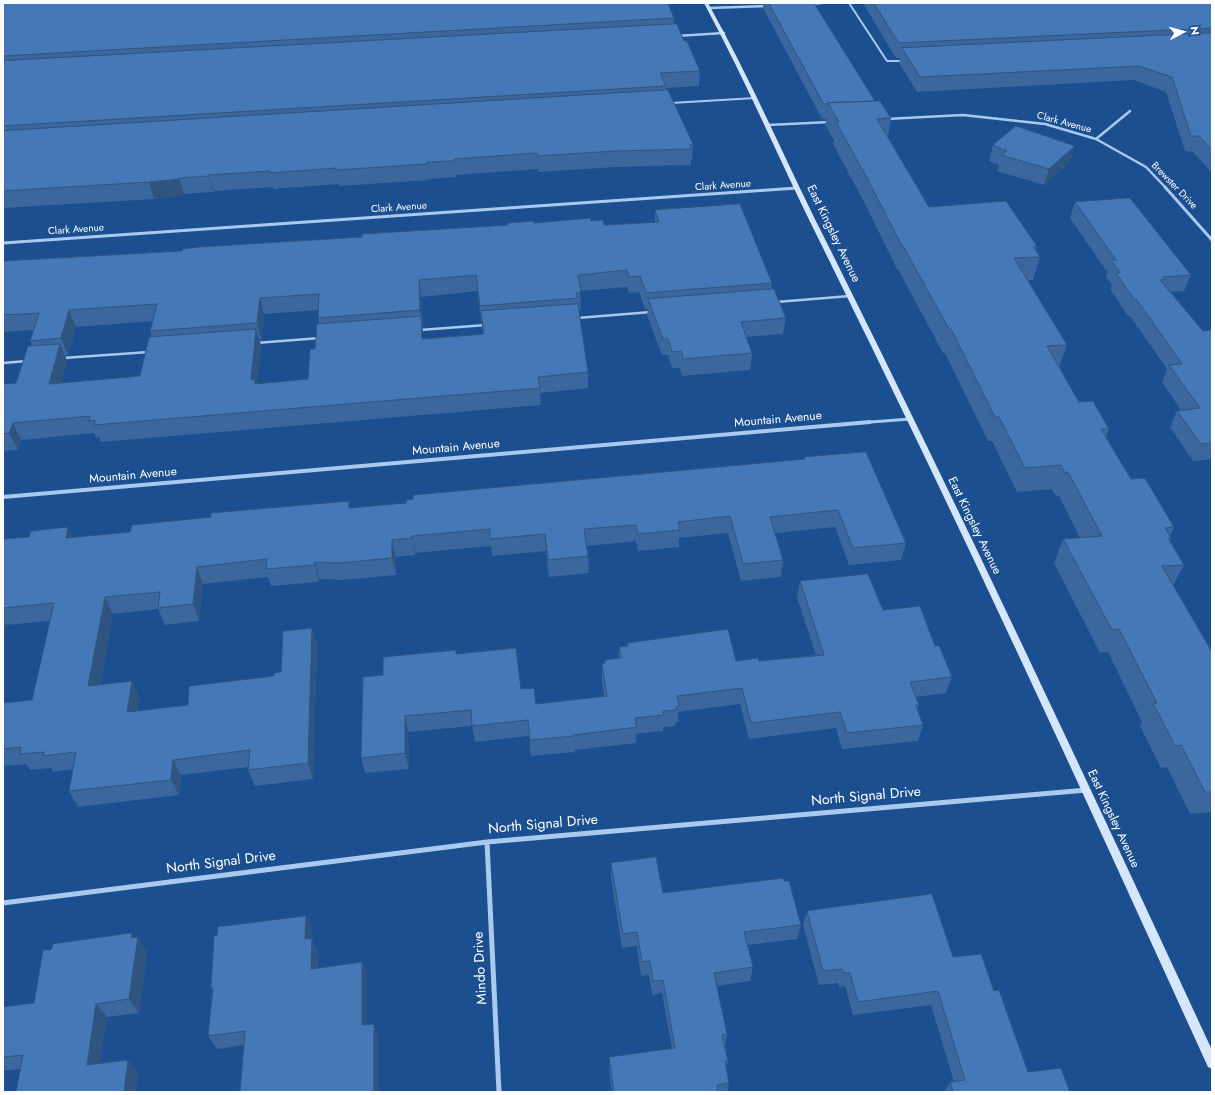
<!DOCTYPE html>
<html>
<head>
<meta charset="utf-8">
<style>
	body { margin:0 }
	#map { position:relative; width:1215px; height:1095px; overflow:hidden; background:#1b4f8f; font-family:Jost,sans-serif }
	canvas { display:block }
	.frame { position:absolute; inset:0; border:4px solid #fff; pointer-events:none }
	.north { position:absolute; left:1163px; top:12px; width:40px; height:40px; -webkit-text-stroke:3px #1b4f8f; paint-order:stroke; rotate:84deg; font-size:11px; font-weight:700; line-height:16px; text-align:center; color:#fff }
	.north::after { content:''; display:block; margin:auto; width:14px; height:18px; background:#fff; clip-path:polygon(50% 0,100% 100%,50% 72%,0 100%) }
</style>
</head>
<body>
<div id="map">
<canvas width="1215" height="1095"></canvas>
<div class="frame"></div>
<div class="north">N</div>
</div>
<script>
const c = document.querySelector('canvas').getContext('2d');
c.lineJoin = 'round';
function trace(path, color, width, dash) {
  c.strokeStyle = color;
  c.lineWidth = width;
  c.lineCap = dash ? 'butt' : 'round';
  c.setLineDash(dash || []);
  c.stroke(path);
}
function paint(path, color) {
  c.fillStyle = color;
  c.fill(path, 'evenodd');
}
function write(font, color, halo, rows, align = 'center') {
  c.font = font + ' Jost,sans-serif';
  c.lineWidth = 3;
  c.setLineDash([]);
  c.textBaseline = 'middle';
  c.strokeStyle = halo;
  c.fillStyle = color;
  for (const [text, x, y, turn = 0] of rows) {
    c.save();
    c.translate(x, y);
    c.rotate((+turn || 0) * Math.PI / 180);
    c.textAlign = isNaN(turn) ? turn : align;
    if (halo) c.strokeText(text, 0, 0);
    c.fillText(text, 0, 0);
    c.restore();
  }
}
const laneFar1 = new Path2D(`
	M849,3L887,61H903
	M671,103L755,98`);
const lane = new Path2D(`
	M776,302L850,296
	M577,318L651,312
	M420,330L486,325
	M256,343L320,338
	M63,358L149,352
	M3,363L27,361`);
const streetFar3 = new Path2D(`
	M810,4L821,3
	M709,8L767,6
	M676,36L724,33
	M886,119L963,115L1045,124L1096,139L1130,111
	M768,125L830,122
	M1096,139L1146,167L1166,188`);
const streetFar2 = new Path2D(`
	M1165,187L1212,240
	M3,243L797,188
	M858,423L910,419`);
const streetFar1 = new Path2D(`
	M3,497L870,422`);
const street = new Path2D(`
	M487,842L499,1092
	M3,903L487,842L1087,790`);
const secondary = new Path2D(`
	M704,3H708C753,83 788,167 830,249C962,514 1088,782 1212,1050V1069L1208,1067C1083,792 957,518 823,248C782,166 747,83 704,3Z`);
const wall = new Path2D(`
	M3,3L674,18V24L700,71L699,86L666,88V91L693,144L692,160H691V165L616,167L538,172V169L456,175V177L429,179V180L339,186V184L273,189V187L214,191L213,192L184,194V195L154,199L3,208Z
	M763,3H814L875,101L891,118L888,137L929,207L1037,246L1036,250L1040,257L1033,280H1028L1067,345L1059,367L1079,402L1109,429L1106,438L1131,479L1174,527L1170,536L1171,538L1170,540L1184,565L1173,586L1212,652V812L1190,814L1167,767L1161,768L1140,726L1142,722L1108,652L1100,653L1054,563L1063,539L1080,538L1059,496H1056L1052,489L1017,492L992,441H988L945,353H943L898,269H897L863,200L833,144L834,140L825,125L826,119H822L763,8Z
	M863,3H1212V173L1193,152L1185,151L1166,92L1134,80L917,92L899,63L900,58H896Z
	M993,145L1070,162L1044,185L997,171L999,165L989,161Z
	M1075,202L1191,275L1184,291L1171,292L1203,331L1212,330V459L1193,461L1170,427L1177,411L1181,410L1162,382L1167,369L1130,316H1128L1110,289L1112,285L1106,277L1107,272L1070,218Z
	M655,210L772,283L771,289L786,318L783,334L746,337L752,353L750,370L682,376L680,368H672L668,355H662L647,315L648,309H645L639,292L629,293L627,287L580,291L581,309L579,310L588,372V388L540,393L541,405L101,442L99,437L96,438L94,433L21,440L18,450L3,451V384L16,383L32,346L30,341L34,330L3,332V261L182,251L534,223L591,221L604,225L655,223ZM477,291L483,334L423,339L422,327H423L421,297ZM318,310V318L319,324L315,349L308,379L257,384L261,345L259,340H261L264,314ZM153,321L150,331L152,337L140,376L61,383L67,361L65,355H68L76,327Z
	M805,457L906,543L901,560L849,565L835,527L775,533L783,560L781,577L741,581L728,533L679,538V547L638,551L636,541L587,546L588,556L589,573L549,577L546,551L492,556L491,546L415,553V555L396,557V575L344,580L319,579V582L271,586L268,577L203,584L199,621L165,625L158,609L113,614L100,685L140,698L138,711L188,705L274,676L281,672L312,628L317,644L313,779L255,786L248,770L249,767L181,775L179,795L78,807L69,791L73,769L53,772L51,768L30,770L26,764L3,766V703L32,700L50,621L6,625L3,639V539L29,537H73L130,532L351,508L406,503L804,459Z
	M800,581L883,610L935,646L952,677L946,693L916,697L919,705L917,709L923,725L918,741L842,749L836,728L749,739L740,704L678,712V722L675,723V726L663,727V731L636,734V743L575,750V752L531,756L529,736L475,742L472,726L408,732L409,769L365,773L361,758L383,675L456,650V654L521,689L536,704L604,697L602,680V664L605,663V660L618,659L619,647L627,646V643L736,661H759L816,655L797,598Z
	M611,863L663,893L801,925L797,939L748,945L753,967L750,981L717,986L727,1034L725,1047L728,1061L726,1068L729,1083L727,1092H612L609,1070V1057L672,1049L662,993L652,995L649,975L641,976L637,946L622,948L611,878Z
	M807,911L953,957L994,991L1028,1072L1070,1092H944L950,1082H954L931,1005L853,1015L845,986L839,987L838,983L819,985L803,925Z
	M306,916L312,930L311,938L318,952V969L362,962L367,976V1024L379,1037V1092H240L244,1045L217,1049L208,1036L212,991L211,988L217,935Z
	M135,938L147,951L139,1013L107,1017L100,1063L128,1060L138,1072L20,1069L3,1071V1007L34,1003L51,950Z`);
const shadedWall = new Path2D(`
	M1075,146L1070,162L1044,185L1049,169Z
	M209,175L214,191L213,192L209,176Z
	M179,178L184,194V195L154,199L149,182Z
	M419,280L421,297L423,327L420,310Z
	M260,298L264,314L261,340L257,323Z
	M69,310L76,327L68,355L61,338Z
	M421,316L423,333L424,356L422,339Z
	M256,329L261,345L257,386L260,396L251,380Z
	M60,344L67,361L56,401L49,384Z
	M13,423L21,440L18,450L9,433Z
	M68,527L76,544L66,538Z
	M412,536L415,553V555L412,538Z
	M392,540L396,557V575L392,558Z
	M315,562L319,579V582L315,565Z
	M197,567L203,584L199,621L193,604Z
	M105,597L113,614L97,702L88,686Z
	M3,620L6,625L3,639Z
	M312,628L317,644L313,779L308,763Z
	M132,681L140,698L135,728L127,712Z
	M405,716L408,732L409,769L405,753Z
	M173,760L181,775L179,795L171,780Z
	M306,916L312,930L311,953L305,939Z
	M132,933L137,941L138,937L147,951L139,1013L129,999L131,938Z
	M312,938L318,952L317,983L311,969Z
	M362,962L367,976V1038L362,1025Z
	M96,1004L107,1017L98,1078L87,1065Z
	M374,1024L379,1037V1092H374Z
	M128,1060L138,1072L136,1092H124Z`);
const building = new Path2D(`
	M3,3H668L674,18L3,56Z
	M769,3H814L875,101L828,103L829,104H824Z
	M874,3H1212V28L899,43Z
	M677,24L684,41H687L700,71L660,73L666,86L3,126V61Z
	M1212,33V150L1199,136H1191L1172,77L1139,66L920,77L902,48Z
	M668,90L693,144L690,145L692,149L616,151L537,156V153L454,159V161L427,162V164L336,170V168L270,173V171L209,175V176L179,178V179L149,182L3,191V131Z
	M880,101L891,118L877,119L929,207L1006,201L1037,246H1033L1040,257L1014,258L1067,345L1047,346L1079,402L1093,401L1109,429H1101L1131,479L1145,478L1174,527L1165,528L1171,538H1168L1184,565L1162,566L1212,652V792H1205L1181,745L1175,746L1153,703H1157L1119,629L1112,630L1063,539L1102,536L1068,472L1065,473L1061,465L1025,468L999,417H995L951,329H949L903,246H902L867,178L836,122H839L828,103Z
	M1016,126L1075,146L1049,169L1001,155L1007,151L993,145Z
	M1130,198L1191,275L1163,277L1165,279L1160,280L1203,331L1212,330V443L1201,444L1177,411L1200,408L1169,365L1182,364L1137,300H1135L1116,273H1120L1111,260H1116L1075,202Z
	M740,204L772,283L646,293L640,276L629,277L627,270L578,275L581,293H576L577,298L480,306L476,275L419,280L420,310L318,318L319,294L260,298L257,323L150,331L157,304L69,310L61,338L30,341L39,313L3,315V261L182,251L183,249L199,247L362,237V234L508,225V223L534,221V223L591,218V221L603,220L604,225L659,222L655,210Z
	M774,289L786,318L741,322L752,353L683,359L681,351L672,352L668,339H663L648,299Z
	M578,304L588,372L538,377L540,388L94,425L95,420L89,421L90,416L13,423L9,433L3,434V384L16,383L28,346L60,344L49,384L140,376L149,337L256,329L251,380L255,379V384L308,379L310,349H315L317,324L421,316L422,339L484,334L481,311Z
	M866,452L906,543L853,548L838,510L770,517L783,560L743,564L730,516L678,522L680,530L638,534L636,525L584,529L588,556L548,560L545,534L490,539V529L412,536V538L392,540V558L340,563L315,562V565L266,569L267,559L197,567L193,604L158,608L160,592L105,597L88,686L132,681L127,712L188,705L189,686L274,676V673L281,672L283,631L312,628L308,763L248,770L250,750L173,760L171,780L69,791L76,752L43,756L44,752L20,754L21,747L3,749V703L32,700L54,603L3,608V539L29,537L31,531L68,527L66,538L130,532L132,525L211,517V513L349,501V508L406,503V500L413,499V495L805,459V457Z
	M868,574L883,610L920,606L935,646L939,645L952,677L910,682L919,705H916L923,725L847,733L840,712L751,723L742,688L677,696L679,706L676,707V710L663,711L664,715L635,718L637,727L574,735V736L530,740L528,720L472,726L471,710L405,716V753L361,758L363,677L383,675V657L456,650V654L516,648L521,689L534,688L536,704L607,696L602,664L605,663V660L621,658L619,647L628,646L627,643L728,629L736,661L758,658L759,661L824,655L800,581Z
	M656,857L663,893L783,878L784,881H789L801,925L744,932L753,967L714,973L727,1034L722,1035L728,1061H725L729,1083L717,1085L718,1092H614L609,1057L675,1048L663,980L653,981L650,961L642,962L637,932L623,934L611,863Z
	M932,894L953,957L981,954L994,991L999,990L1028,1072L1061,1068L1070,1092H953L950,1082L965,1080L938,991L858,1002L850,973H844L842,969L823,971L807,911Z
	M306,916L305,939L312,938L311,969L362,962V1025L374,1024V1091L368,1092H240L245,1031L208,1036L213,988H211L214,936L217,935L218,927Z
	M132,933L131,938L138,937L129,999L96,1004L87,1065L128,1060L124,1092H16L23,1055L3,1057V1007L34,1003L43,950H51L53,944Z`);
const farStreetnames = [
	["Clark Avenue",1064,123,15],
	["Clark Avenue",723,186,-4],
	["Brewster Drive",1174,186,46],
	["Clark Avenue",399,208,-4],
	["Clark Avenue",76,230,-4]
];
const streetNames = [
	["East Kingsley Avenue",833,234,64],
	["Mountain Avenue",778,420,-5],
	["Mountain Avenue",456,448,-5],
	["Mountain Avenue",133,476,-5],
	["East Kingsley Avenue",974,526,64],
	["East Kingsley Avenue",1113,819,65]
];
const nearStreetnames = [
	["North Signal Drive",866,797,-5],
	["North Signal Drive",543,825,-5],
	["North Signal Drive",221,863,-7],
	["Mindo Drive",481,968,-93]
];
trace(laneFar1, '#a9c9ee', 2);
trace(lane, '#a9c9ee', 2.5);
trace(streetFar3, '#a9c9ee', 2.5);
trace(streetFar2, '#a9c9ee', 3);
trace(streetFar1, '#a9c9ee', 4);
trace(street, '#a9c9ee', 5);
paint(secondary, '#d6e6fa');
paint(wall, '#3a679d');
paint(shadedWall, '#305480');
paint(building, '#4478b7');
trace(building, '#305480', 1);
write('10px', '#fff', '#1b4f8f', farStreetnames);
write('12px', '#fff', '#1b4f8f', streetNames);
write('14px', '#fff', '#1b4f8f', nearStreetnames);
</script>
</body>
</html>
